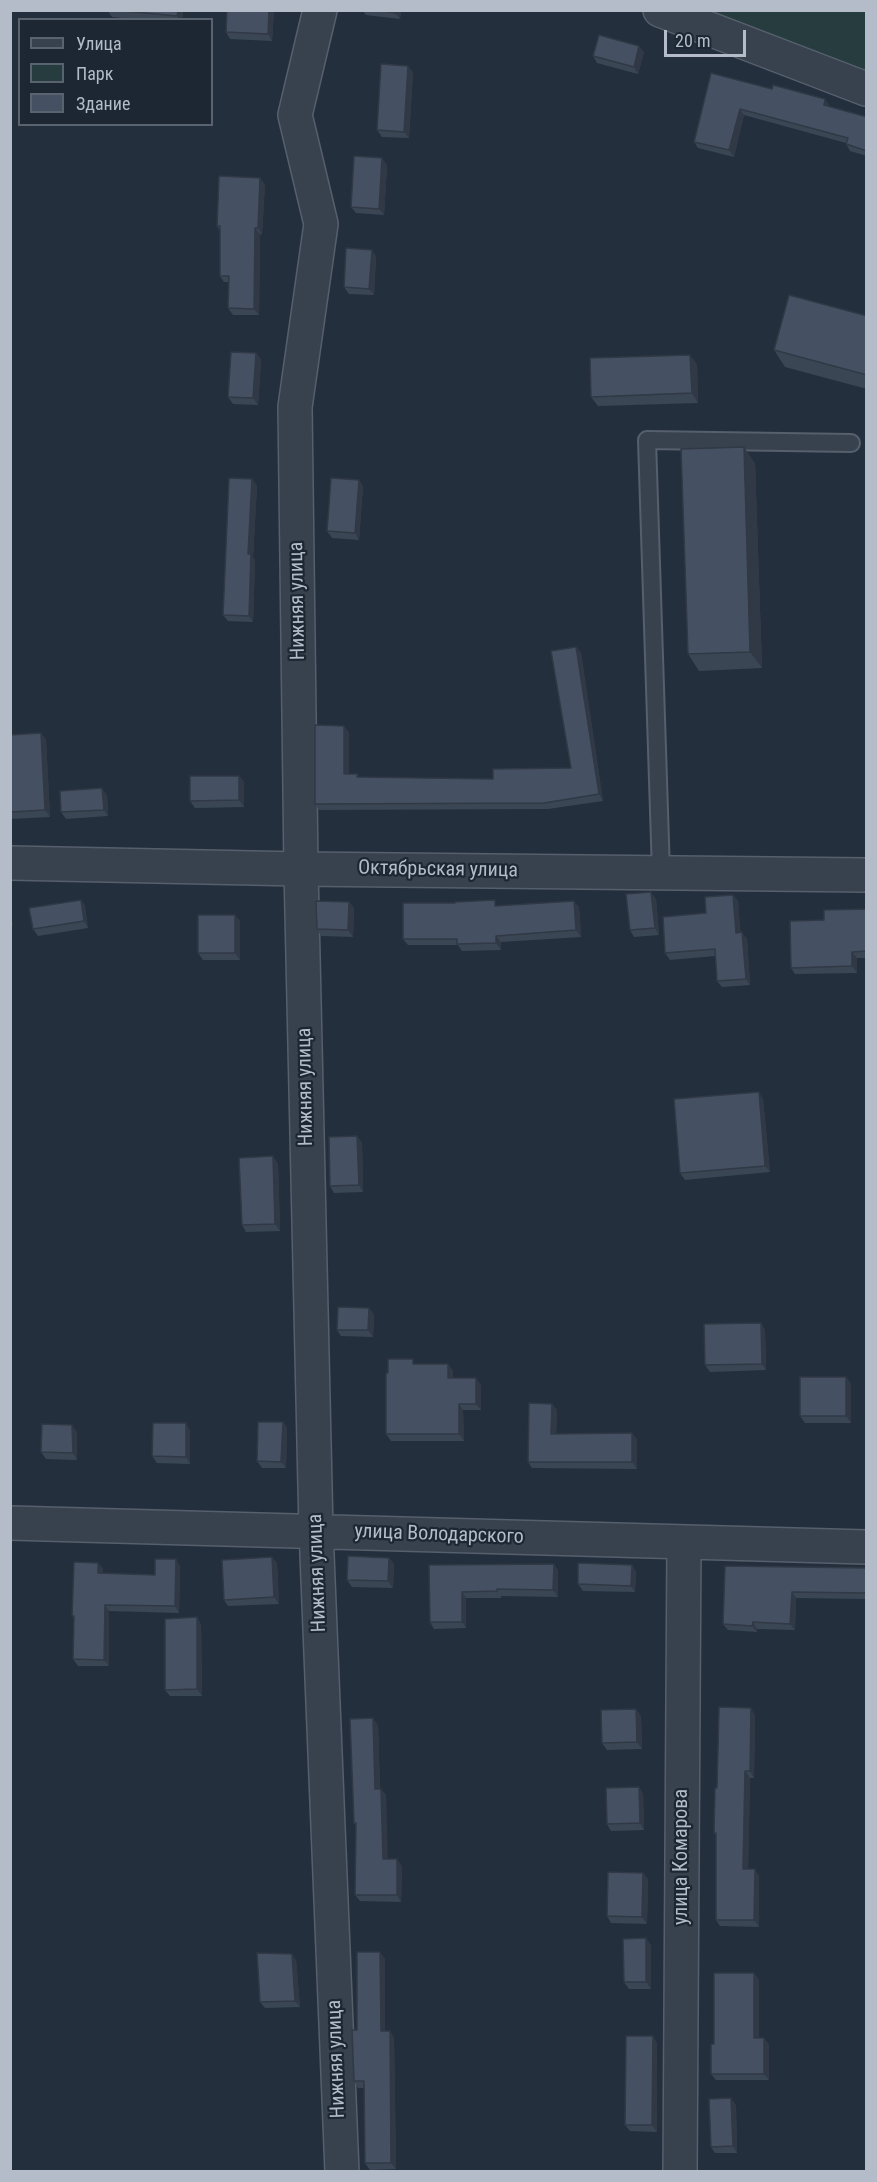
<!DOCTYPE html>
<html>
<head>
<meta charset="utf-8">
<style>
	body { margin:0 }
	#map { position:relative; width:877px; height:2182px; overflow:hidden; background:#242f3e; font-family:"Roboto Condensed",sans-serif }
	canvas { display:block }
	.frame { position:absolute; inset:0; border:12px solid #b4bcc9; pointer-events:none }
	.legend { position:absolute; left:18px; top:18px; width:195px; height:108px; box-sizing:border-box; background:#1d2633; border:2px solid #59626f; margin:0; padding:8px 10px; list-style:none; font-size:18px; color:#b4bcc9 }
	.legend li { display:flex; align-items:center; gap:12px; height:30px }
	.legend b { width:30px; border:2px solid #59626f }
	.scale { position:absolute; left:664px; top:30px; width:82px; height:27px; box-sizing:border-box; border:3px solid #b4bcc9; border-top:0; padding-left:8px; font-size:18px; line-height:21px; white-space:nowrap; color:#b4bcc9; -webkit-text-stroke:4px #1d2633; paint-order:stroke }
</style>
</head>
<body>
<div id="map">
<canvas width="877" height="2182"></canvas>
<div class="frame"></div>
<ul class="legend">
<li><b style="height:8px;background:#38414e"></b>Улица</li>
<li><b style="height:16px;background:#263c3f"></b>Парк</li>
<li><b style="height:16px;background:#455162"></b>Здание</li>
</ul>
<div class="scale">20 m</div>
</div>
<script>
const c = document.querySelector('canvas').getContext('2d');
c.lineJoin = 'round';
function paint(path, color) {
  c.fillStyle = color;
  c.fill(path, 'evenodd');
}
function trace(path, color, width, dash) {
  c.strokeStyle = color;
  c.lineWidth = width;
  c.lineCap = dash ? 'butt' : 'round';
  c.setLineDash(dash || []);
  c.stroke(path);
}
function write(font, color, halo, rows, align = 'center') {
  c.font = font + ' "Roboto Condensed",sans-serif';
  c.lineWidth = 4.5;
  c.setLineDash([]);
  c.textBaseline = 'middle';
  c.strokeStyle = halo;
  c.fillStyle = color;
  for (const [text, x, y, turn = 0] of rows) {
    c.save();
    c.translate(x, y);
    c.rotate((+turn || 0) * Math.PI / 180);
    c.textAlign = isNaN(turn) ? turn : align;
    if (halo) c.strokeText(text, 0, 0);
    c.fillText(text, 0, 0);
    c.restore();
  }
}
const green = new Path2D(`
	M701,11H866V72Z`);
const service = new Path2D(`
	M661,873L647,440L851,443`);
const minor = new Path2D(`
	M320,10L295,115L321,224L295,407L301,869L316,1530L342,2172
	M10,863L301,869L866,875
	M10,1523C296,1530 581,1541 866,1547
	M680,2172L684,1543`);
const tertiary = new Path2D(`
	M660,10L866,89`);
const wall = new Path2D(`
	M107,10H183L182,20H144L112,17Z
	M274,10L272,41L230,39L226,32Z
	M362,10H401L400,19L366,15Z
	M644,52L638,74L597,63L593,56Z
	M413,72L409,138L382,137L377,130Z
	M711,73L867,117V156L850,151L846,144V143L744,115L734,157L698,148L694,142Z
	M387,165L384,215L356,213L351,207Z
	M265,184L262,235L260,234L259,315H233L228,308L229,282H224L220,276V231L217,226Z
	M376,256L374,295L349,294L344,287Z
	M867,316V389L785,367L774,350Z
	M256,353L261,360L258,405L233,404L228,397Z
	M697,364L698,403L598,406L591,397Z
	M755,463L762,668L699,671L688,654Z
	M252,479L257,486L253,557L255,561L253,622L228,621L223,615Z
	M363,486L359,540L332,538L327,531Z
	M576,647L581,653L603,801L548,809L319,810L315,804L349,732V774L359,777L493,779L571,768Z
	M41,733L46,740L50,817L10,819V735Z
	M239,776L244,782V807L195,808L190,801Z
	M107,795L108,816L66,819L61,812Z
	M733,895L738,901L740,932L747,939L750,985L722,987L717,981L715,956L670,960L665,953L706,913Z
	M656,899L659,935L634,937L630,930Z
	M81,900L85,906L88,928L38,936L33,929Z
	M349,902L354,908L353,937L321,936L317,929Z
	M499,906L579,907L581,937L501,942V950L462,951L458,945H408L403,939Z
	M867,909V958H857V973L795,974L791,968L824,920Z
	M235,915L240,921V960H203L198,953Z
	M763,1099L770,1172L685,1180L680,1173Z
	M357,1136L362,1143L363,1192L334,1193L330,1186Z
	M278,1163L280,1231L246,1232L242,1225Z
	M369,1308L374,1315L373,1337L341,1336L337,1330Z
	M761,1323L765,1330L766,1370L710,1372L705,1365Z
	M416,1364H448L453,1371V1378L481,1385V1410H463L464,1441H391L386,1434L388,1373Z
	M846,1377L851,1384V1423H805L800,1416Z
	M552,1404L557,1410L556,1434L632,1433L637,1440V1469L532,1468L528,1462Z
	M283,1422L287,1428L286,1468H262L257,1461Z
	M190,1430V1464L157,1463L152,1456Z
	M77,1432V1460L46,1459L41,1452Z
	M389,1558L394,1564L393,1588L352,1587L347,1580Z
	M98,1563L103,1569L102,1573L155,1575L180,1566L179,1613L109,1611V1666H78L73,1659L74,1618L72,1616Z
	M277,1563L279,1604L228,1606L224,1600Z
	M554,1564L558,1571V1597L501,1596V1598H466V1628L434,1629L430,1622L429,1565Z
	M632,1565L636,1572L635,1592L583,1591L578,1584Z
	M725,1566L867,1568V1599L796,1598L795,1630L757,1629V1632L728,1630L723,1624Z
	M201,1624L202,1696H170L165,1690Z
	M636,1709L641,1716L642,1749L607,1750L602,1743Z
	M755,1715L754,1778H750L748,1869L759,1876V1927L720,1926L716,1920V1836L714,1833L717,1788Z
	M378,1725L380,1789L386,1795L387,1859L402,1866L401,1902L360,1901L355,1895L356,1826L354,1823Z
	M639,1787L643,1794L644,1830L611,1831L607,1824Z
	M643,1873L648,1879L647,1924L611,1923L607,1916Z
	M651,1945V1989H629L624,1982Z
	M385,1959V2031H390L394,2038L396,2169L370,2170L365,2163L364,2088H358L354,2081L357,2030Z
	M296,1960L300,2007L265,2008L260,2002Z
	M754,1973L759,1980V2038L769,2044V2080H716L711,2074L714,2044Z
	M657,2043V2132L630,2131L625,2125Z
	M736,2105L737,2153H715L711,2147Z`);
const shadedWall = new Path2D(`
	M178,10H183L182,20H179L177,16Z
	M269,10H274L272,41L268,34Z
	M396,10H401L400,19L395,13Z
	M639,46L644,52L638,74L634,67Z
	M408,66L413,72L409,138L404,132Z
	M825,99L830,106L824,105Z
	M740,109L744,115L734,157L729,150Z
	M382,158L387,165L384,215L379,209Z
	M260,178L265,184L262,235L258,228Z
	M255,228L260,234L259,315L254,309Z
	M372,250L376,256L374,295L369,289Z
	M256,353L261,360L258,405L253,398Z
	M690,355L697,364L698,403L692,393Z
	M744,447L755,463L762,668L750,652Z
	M252,479L257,486L253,557L255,561L253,622L249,616L248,554Z
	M359,480L363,486L359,540L355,533Z
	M576,647L581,653L603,801L599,794Z
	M344,726L349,732V780L344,774Z
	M41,733L46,740L50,817L45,810Z
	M239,776L244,782V807L239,800Z
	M102,788L107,795L108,816L104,810Z
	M651,892L656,899L659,935L655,928Z
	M733,895L738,901L741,939L736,933Z
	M81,900L85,906L88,928L84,921Z
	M574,901L579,907L581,937L576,930Z
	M349,902L354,908L353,937L348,930Z
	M235,915L240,921V960L235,953Z
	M10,920L13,923L10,942Z
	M742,932L747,939L750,985L746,979Z
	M496,936L501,942V950L496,943Z
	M852,952L857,958V973L852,966Z
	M759,1092L763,1099L770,1172L765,1166Z
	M357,1136L362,1143L363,1192L359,1185Z
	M273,1156L278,1163L280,1231L275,1224Z
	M369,1308L374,1315L373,1337L368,1330Z
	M761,1323L765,1330L766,1370L762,1364Z
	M448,1364L453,1371V1385L448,1378Z
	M846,1377L851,1384V1423L846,1416Z
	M476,1378L481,1385V1410L476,1404Z
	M459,1404L463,1410L464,1441L459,1434Z
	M552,1404L557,1410L556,1441L551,1434Z
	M283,1422L287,1428L286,1468L281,1462Z
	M186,1423L190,1430V1464L186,1457Z
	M72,1425L77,1432V1460L73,1453Z
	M632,1433L637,1440V1469L632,1462Z
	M272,1557L277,1563L279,1604L274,1597Z
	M389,1558L394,1564L393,1588L388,1581Z
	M176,1559L180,1566L179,1613L175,1606Z
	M98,1563L103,1569L102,1579L98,1573Z
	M554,1564L558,1571V1597L553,1590Z
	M632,1565L636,1572L635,1592L631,1586Z
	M462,1592L466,1598V1628L462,1622Z
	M792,1592L796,1598L795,1630L790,1624Z
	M105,1605L109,1611V1666L104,1660Z
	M197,1617L201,1624L202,1696L197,1689Z
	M753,1622L757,1629V1632L752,1626Z
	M751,1708L755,1715L754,1778L750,1771Z
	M636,1709L641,1716L642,1749L637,1742Z
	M373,1718L378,1725L380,1795L375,1789Z
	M745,1771L750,1778L748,1876L743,1869Z
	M639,1787L643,1794L644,1830L640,1823Z
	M381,1789L386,1795L388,1865L383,1859Z
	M397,1859L402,1866L401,1902L397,1895Z
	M755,1869L759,1876V1927L754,1920Z
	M643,1873L648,1879L647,1924L642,1917Z
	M646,1938L651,1945V1989L646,1982Z
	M380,1952L385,1959V2037L381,2031Z
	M292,1954L296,1960L300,2007L295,2001Z
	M754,1973L759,1980V2044L754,2038Z
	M390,2031L394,2038L396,2169L391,2163Z
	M653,2036L657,2043V2132L652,2125Z
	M764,2038L769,2044V2080L764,2074Z
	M731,2098L736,2105L737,2153L733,2146Z`);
const building = new Path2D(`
	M114,10H178L177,16Z
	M227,10H269L268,34L226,32Z
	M378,10H396L395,13Z
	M599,35L639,46L634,67L593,56Z
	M381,64L408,66L404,132L377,130Z
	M711,73L772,89L773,85L825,99L824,105L867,117V151L846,144L848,138L740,109L729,150L694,142Z
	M354,156L382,158L379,209L351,207Z
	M219,176L260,178L258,228H255L254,309L228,308L229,276H220V226H217Z
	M346,248L372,250L369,289L344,287Z
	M789,295L867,316V375L774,350Z
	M231,352L256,353L253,398L228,397Z
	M690,355L692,393L591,397L590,358Z
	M744,447L750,652L688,654L681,449Z
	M229,478L252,479L248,554H251L249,616L223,615Z
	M331,478L359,480L355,533L327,531Z
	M576,647L599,794L544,803L315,804V725L344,726V774H358L357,777L493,779V769L571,768L551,651Z
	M41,733L45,810L10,812V735Z
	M190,776H239V800L190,801Z
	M102,788L104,810L61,812L60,791Z
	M651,892L655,928L630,930L626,894Z
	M733,895L736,933L742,932L746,979L717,981L715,949L665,953L663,917L706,913L705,897Z
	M81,900L84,921L33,929L29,908Z
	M495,900V906L574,901L576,930L496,936V943L457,944V939H403V903H455V902Z
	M316,901L349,902L348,930L317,929Z
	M867,909V951L852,952V966L791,968L790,921L824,920V910Z
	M198,915H235V953H198Z
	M759,1092L765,1166L680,1173L674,1099Z
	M357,1136L359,1185L330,1186L329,1137Z
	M273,1156L275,1224L242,1225L239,1158Z
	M338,1307L369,1308L368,1330H337Z
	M761,1323L762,1364L705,1365L704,1324Z
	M388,1359H413V1364H448V1378H476V1404H459V1434H386V1373H388Z
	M800,1377H846V1416H800Z
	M529,1403L552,1404L551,1434L632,1433V1462H528Z
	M258,1422H283L281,1462L257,1461Z
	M153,1423H186V1457L152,1456Z
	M42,1424L72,1425L73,1453L41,1452Z
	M348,1556L389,1558L388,1581L347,1580Z
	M272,1557L274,1597L224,1600L222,1560Z
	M155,1559H176L175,1606L105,1605L104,1660L73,1659L74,1616H72L74,1562L98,1563V1573L155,1575Z
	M578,1563L632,1565L631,1586L578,1584Z
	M554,1564L553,1590L497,1589V1591L462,1592V1622H430L429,1565Z
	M725,1566L867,1568V1593L792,1592L790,1624L753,1622L752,1626L723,1624Z
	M197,1617V1689L165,1690V1619Z
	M719,1707L751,1708L750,1771H745L743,1869H755L754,1920H716V1833H714L715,1788H717Z
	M636,1709L637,1742L602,1743L601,1710Z
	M373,1718L375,1789H381L383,1859H397V1895H355L356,1823H354L350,1719Z
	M639,1787L640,1823L607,1824L606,1788Z
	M608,1872L643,1873L642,1917L607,1916Z
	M646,1938V1982H624L623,1939Z
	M357,1952H380L381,2031H390L391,2163H365L364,2081H354L352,2030H357Z
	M257,1953L292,1954L295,2001L260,2002Z
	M714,1973H754V2038H764V2074H711V2044H714Z
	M626,2036H653L652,2125H625Z
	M731,2098L733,2146L711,2147L709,2099Z`);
const streetNames = [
	["Нижняя улица",298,601,-91],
	["Октябрьская улица",438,870,1],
	["Нижняя улица",306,1087,-91],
	["улица Володарского",439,1535,2],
	["Нижняя улица",318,1573,-92],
	["улица Комарова",682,1857,-90],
	["Нижняя улица",337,2059,-92]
];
paint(green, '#263c3f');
trace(service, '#565f6c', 20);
trace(minor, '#565f6c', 36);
trace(tertiary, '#565f6c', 36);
trace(service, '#38414e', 16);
trace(minor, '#38414e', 33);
trace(tertiary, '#38414e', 33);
paint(wall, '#3b4654');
paint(shadedWall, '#303945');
paint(building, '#455162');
trace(building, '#303945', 1.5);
write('20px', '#b4bcc9', '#1d2633', streetNames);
</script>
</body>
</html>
